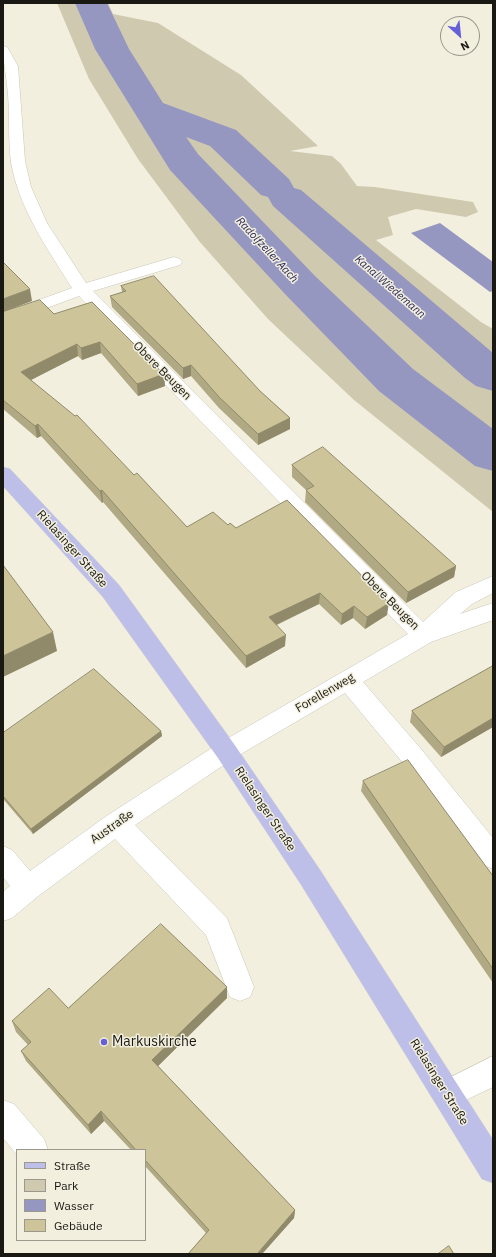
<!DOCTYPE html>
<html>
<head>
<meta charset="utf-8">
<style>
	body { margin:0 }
	#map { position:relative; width:496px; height:1257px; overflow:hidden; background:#f2efdf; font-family:"IBM Plex Sans",sans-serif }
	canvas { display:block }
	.frame { position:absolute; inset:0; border:4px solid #191812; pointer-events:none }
	.legend { position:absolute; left:16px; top:1149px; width:130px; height:92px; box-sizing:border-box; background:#f2efdf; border:1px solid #9b998d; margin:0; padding:5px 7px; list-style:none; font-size:12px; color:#191812 }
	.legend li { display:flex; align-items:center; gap:8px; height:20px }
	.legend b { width:20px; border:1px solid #9b998d }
	.north { position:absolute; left:440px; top:16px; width:40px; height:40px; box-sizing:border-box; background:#f2efdf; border:1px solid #9b998d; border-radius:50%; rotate:153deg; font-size:11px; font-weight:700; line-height:16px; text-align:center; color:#191812 }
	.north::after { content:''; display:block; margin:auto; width:14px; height:18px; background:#665fd8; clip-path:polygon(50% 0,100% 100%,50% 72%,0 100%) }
</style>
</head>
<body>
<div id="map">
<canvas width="496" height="1257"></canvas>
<div class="frame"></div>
<ul class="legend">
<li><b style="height:5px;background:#bdbfe9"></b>Straße</li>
<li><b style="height:11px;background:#cfcaaf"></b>Park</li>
<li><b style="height:11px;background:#9597c0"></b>Wasser</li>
<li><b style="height:11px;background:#cdc599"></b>Gebäude</li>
</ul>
<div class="north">N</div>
</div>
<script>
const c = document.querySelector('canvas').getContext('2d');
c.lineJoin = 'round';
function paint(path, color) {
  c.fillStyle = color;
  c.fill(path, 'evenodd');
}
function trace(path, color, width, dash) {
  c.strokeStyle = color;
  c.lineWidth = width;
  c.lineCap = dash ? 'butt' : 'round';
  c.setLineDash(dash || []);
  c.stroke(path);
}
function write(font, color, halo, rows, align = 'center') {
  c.font = font + ' "IBM Plex Sans",sans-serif';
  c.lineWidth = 3;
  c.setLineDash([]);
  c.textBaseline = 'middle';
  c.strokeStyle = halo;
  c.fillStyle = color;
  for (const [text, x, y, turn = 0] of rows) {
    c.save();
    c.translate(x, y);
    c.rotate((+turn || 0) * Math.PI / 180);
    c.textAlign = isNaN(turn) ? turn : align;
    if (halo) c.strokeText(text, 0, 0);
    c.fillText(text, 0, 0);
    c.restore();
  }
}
const green = new Path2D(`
	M57,3H108L113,14L158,23L241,75L318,146L290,151L332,156L341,164L357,186L375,187L473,202L478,212L466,217L416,209L388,217L393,235L376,240L481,322L493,329V512L354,400L268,319L199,241L138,159L89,79Z`);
const water = new Path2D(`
	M440,223L493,262V291L490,292L411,233Z`);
const river = new Path2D(`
	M75,3H107L129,49L163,103L236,130L289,179L294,188L301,190L493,353V391L476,386L465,378L273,206L268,197L261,195L210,146L186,137L198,154L315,276L413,369L493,429V471L475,466L379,391L285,294L170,170L95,49Z`);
const minor = new Path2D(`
	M3,46L7,47L18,66L25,161L31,187L47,223L86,283L174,257L180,259L182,262L180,265L93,291L423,622L456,592L493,576V593L472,604L460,614L493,603V620L431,642L363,682L421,749L493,838V869L484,865L403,763L345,693L234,758L135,825L227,918L254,987L250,997L240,1001L230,997L206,935L115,839L37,897L12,918L3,921V892L10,886L3,877V846L12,850L30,871L108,815L218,744L408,634L79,296L3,324V313L72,288C47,248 19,209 11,162C8,140 10,117 8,95C7,78 3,63 3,46Z
	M493,1056V1087L447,1109L437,1104L432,1094L437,1084Z
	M3,1100L14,1104L44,1139L48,1150H17V1155L3,1138Z`);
const major = new Path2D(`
	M3,467L10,469L119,585L234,744L320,870L493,1140V1183L482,1179L302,886L218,758L103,597L3,486Z`);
const wall = new Path2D(`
	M121,286L260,391L290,418V429L258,445L219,408L191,376L183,379L112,307L110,296L122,292Z
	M3,312L54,314L164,374L165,386L138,396L101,353L82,360L78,356L31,380L134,475L187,527L228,525L236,528L387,615L365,629L353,618L341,625L319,604L277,625L285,646L246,668L103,502L102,503L41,436L37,438L3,409Z
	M292,465L456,566L454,577L406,603L305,502L306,490L292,477Z
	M493,666V727L441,757L410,722L412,711Z
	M161,731L162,736L33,834L3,799V733Z
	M363,781L493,876V983L361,791Z
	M227,987V998L158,1066L295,1210L294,1218L262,1254H188L206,1233L145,1166V1150H131L104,1121L91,1134L26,1061L21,1051L28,1045L16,1032L12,1021L68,1008Z`);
const shadedWall = new Path2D(`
	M30,289L32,301L3,312V299Z
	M100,342L101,353L82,360L81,348Z
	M77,344L78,356L23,384L21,372Z
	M191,365V376L183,379V368Z
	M164,374L165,386L138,396L137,384Z
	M290,418V429L258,445V434Z
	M38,424L41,436L37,438L35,426Z
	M102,490L103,502L102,503L100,491Z
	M456,566L454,577L406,603L408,592Z
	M320,593L319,604L269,628V617Z
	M389,603L387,615L365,629L367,617Z
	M354,606L353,618L341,625L342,614Z
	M53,632L57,651L3,677V656Z
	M286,635L285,646L246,668V656Z
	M493,718V727L441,757L444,747Z
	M161,731L162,736L33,834L31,829Z
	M227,987V998L154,1070L152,1060Z
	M101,1111L104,1121L91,1134L88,1125Z
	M295,1210L294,1218L262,1254H257Z`);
const building = new Path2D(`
	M3,262L30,289L3,299Z
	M154,276L260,391L290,418L258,434L219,397L191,365L183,368L110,296L126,291L121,286Z
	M40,300L54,314L92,302L164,374L137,384L100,342L81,348L77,344L21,372L75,416L77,415L134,475L137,473L187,527L213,512L228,525L230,523L236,528L287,500L389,603L367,617L354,606L342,614L320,593L269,617L286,635L246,656L102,490L100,491L38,424L35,426L3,400V312Z
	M323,447L456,566L408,592L306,490L314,486L292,465Z
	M3,565L53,632L3,656Z
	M493,666V718L444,747L412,711Z
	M94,669L161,731L31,829L3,796V733Z
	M408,760L493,876V969L363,781Z
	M161,924L227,987L152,1060L295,1210L257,1254H188L209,1230L145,1160V1150H136L101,1111L88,1125L21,1051L31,1042L12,1021L49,988L68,1008Z
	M449,1246L454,1254H438Z`);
const markers = [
	[104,1042,4,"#665fd8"]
];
const farWaternames = [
	["Radolfzeller Aach",267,250,47],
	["Kanal Wiedemann",390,287,41]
];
const streetNames = [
	["Obere Beugen",162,371,45],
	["Rielasinger Straße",72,549,48],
	["Obere Beugen",390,601,45],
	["Forellenweg",325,693,-30],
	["Rielasinger Straße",265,809,56],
	["Austraße",112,827,-35],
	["Rielasinger Straße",439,1082,58]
];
const nearPoinames = [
	["Markuskirche",112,1042]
];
paint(green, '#cfcaaf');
paint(water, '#9597c0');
paint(river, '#9597c0');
trace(minor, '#c9c6b6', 1);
trace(major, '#d1d1d0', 1);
paint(minor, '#fff');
paint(major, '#bdbfe9');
paint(wall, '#b0a984');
paint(shadedWall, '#908a6b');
paint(building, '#cdc599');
trace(building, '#908a6b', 1);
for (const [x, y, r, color] of markers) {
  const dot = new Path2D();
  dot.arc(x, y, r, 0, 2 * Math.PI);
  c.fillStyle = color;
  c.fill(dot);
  trace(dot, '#f2efdf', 1.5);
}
write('italic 11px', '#262356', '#f2efdf', farWaternames);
write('12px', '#191812', '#f2efdf', streetNames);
write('14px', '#191812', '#f2efdf', nearPoinames, 'left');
</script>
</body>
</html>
